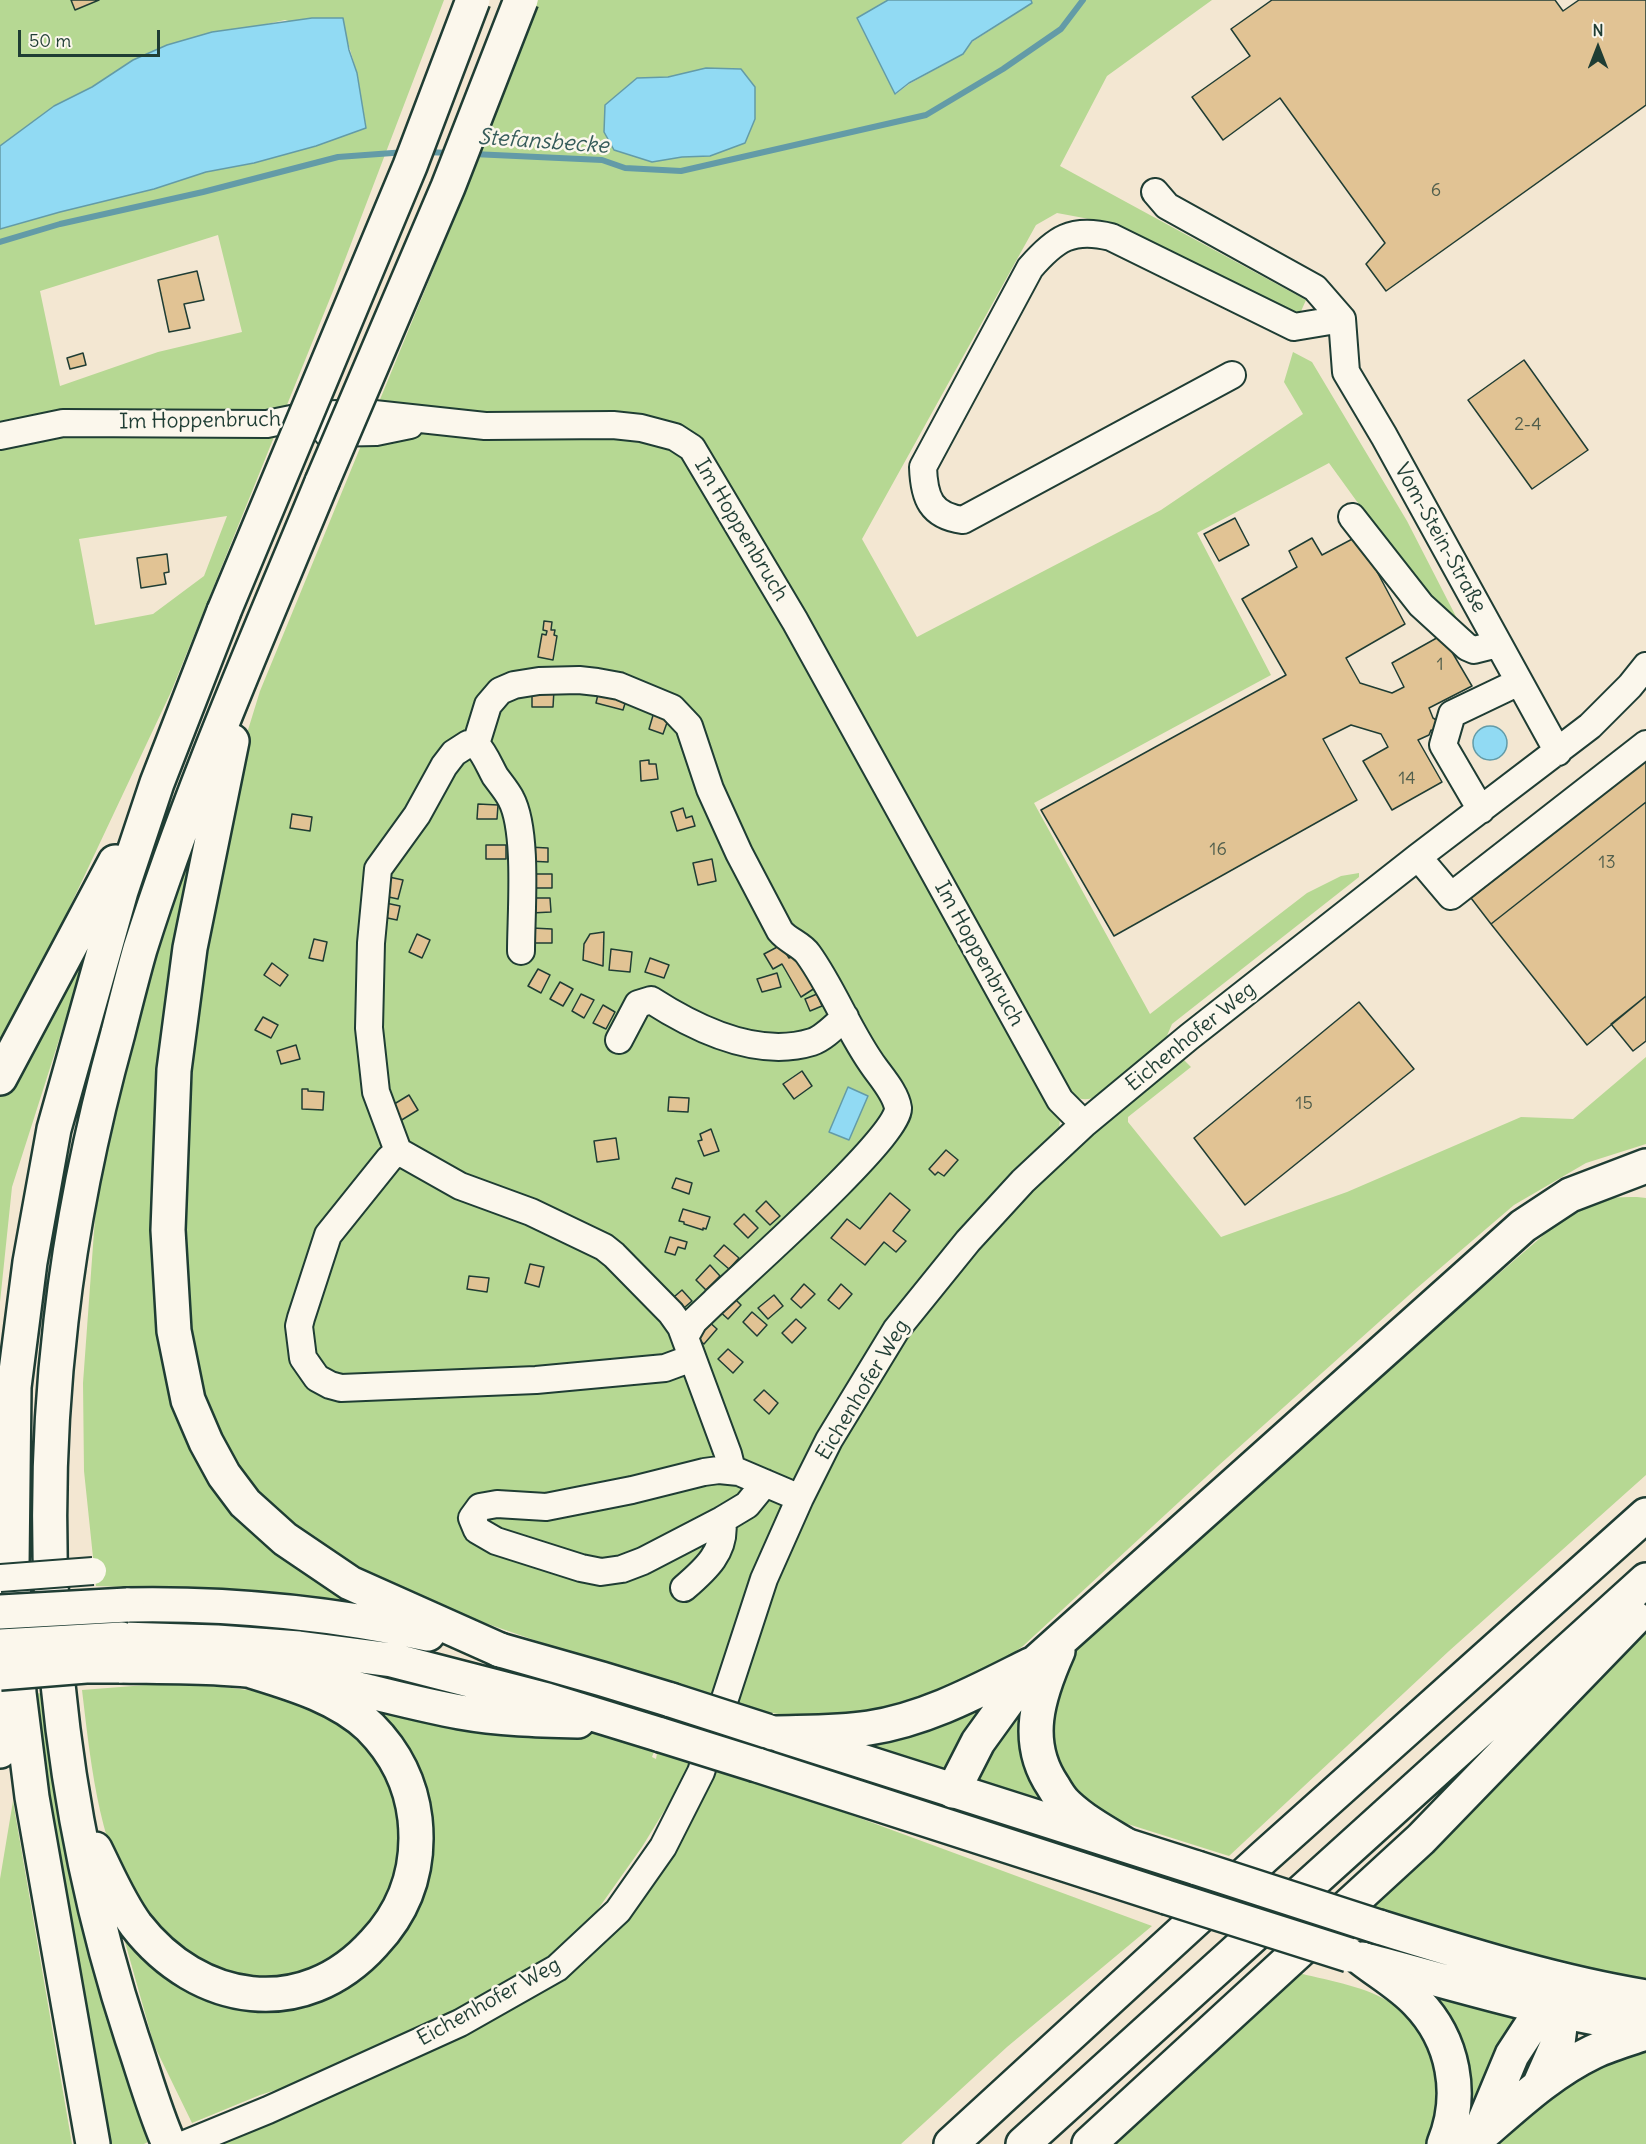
<!DOCTYPE html>
<html>
<head>
<meta charset="utf-8">
<style>
	body { margin:0 }
	#map { position:relative; width:1646px; height:2144px; overflow:hidden; background:#f3e7d2; font-family:Delius,sans-serif }
	canvas { display:block }
	.north { position:absolute; left:1568px; top:18px; width:60px; height:60px; -webkit-text-stroke:4px #fbf7ec; paint-order:stroke; rotate:0deg; font-size:16px; font-weight:700; line-height:24px; text-align:center; color:#1f3d34 }
	.north::after { content:''; display:block; margin:auto; width:21px; height:27px; background:#1f3d34; clip-path:polygon(50% 0,100% 100%,50% 72%,0 100%) }
	.scale { position:absolute; left:18px; top:30px; width:142px; height:27px; box-sizing:border-box; border:3px solid #1f3d34; border-top:0; padding-left:8px; font-size:18px; line-height:21px; white-space:nowrap; color:#1f3d34; -webkit-text-stroke:4px #fbf7ec; paint-order:stroke }
</style>
</head>
<body>
<div id="map">
<canvas width="1646" height="2144"></canvas>
<div class="north">N</div>
<div class="scale">50 m</div>
</div>
<script>
const c = document.querySelector('canvas').getContext('2d');
c.lineJoin = 'round';
function paint(path, color) {
  c.fillStyle = color;
  c.fill(path, 'evenodd');
}
function trace(path, color, width, dash) {
  c.strokeStyle = color;
  c.lineWidth = width;
  c.lineCap = dash ? 'butt' : 'round';
  c.setLineDash(dash || []);
  c.stroke(path);
}
function write(font, color, halo, rows, align = 'center') {
  c.font = font + ' Delius,sans-serif';
  c.lineWidth = 5;
  c.setLineDash([]);
  c.textBaseline = 'middle';
  c.strokeStyle = halo;
  c.fillStyle = color;
  for (const [text, x, y, turn = 0] of rows) {
    c.save();
    c.translate(x, y);
    c.rotate((+turn || 0) * Math.PI / 180);
    c.textAlign = isNaN(turn) ? turn : align;
    if (halo) c.strokeText(text, 0, 0);
    c.fillText(text, 0, 0);
    c.restore();
  }
}
const green = new Path2D(`
	M0,0H444L333,291L171,692L0,1055V229L60,212L154,189L206,172L254,163L316,146L366,127L357,73L346,36L285,20L258,26L212,32L167,45L133,60L92,87L54,106L0,146ZM218,235L242,332L158,352L60,386L40,291ZM227,516L204,576L153,614L95,625L79,539Z
	M538,0H888L857,19L896,94L909,84L963,54L972,42L1032,3L1031,0H1212L1107,76L1060,166L1306,300L1298,318L1100,221L1057,213L1036,225L862,539L917,637L1161,510L1303,414L1284,382L1293,352L1312,362L1407,521L1467,638L1426,597L1329,463L1197,533L1271,675L1034,803L1150,1014L1307,893L1341,876L1359,873V877L1172,1024L1166,1038L1095,1097C1086,1101 1080,1099 1072,1096L688,458L1060,1117L1059,1131L891,1325L715,1700L693,1695L433,1605L355,1569L321,1548L271,1506L229,1457L211,1411L188,1335L182,1222L203,929L228,795L260,691L481,154ZM706,68L741,69L755,87L710,156L682,157L605,105L637,78L668,77Z
	M212,781L157,1313L238,1502L395,1612L222,1591L96,1586L84,1471L83,1383L95,1218L106,1149L152,945Z
	M81,971L12,1187L0,1302V1096L66,972Z
	M1646,1057V1144L1586,1163L1514,1205L1417,1288L1218,1466L1023,1646L987,1672L886,1716L839,1718L788,1716L733,1705L766,1602L809,1498L905,1334L1033,1183L1182,1058L1191,1067L1128,1117V1122L1221,1237L1347,1192L1521,1117L1573,1119Z
	M1637,1197L1646,1198V1475L1449,1651L1229,1856L1115,1820L1079,1799L1047,1744L1055,1677L1083,1641L1358,1395L1546,1233C1565,1219 1585,1203 1608,1198C1618,1197 1628,1197 1637,1197Z
	M1646,1627V1979L1618,1976L1367,1909Z
	M159,1684C210,1686 266,1686 313,1709C342,1722 375,1745 388,1775C391,1784 393,1793 396,1802C399,1809 402,1817 403,1824C406,1838 401,1856 397,1870C380,1926 344,1962 286,1975C259,1981 231,1980 204,1969C196,1966 189,1958 182,1953C171,1944 154,1935 146,1924C99,1851 92,1773 82,1690Z
	M996,1692L951,1777L848,1741Z
	M42,1693L88,1938L152,2140L144,2144H107L31,1694Z
	M1023,1694L1060,1808L966,1781Z
	M351,1699L598,1731L657,1744L652,1757L656,1759L658,1748L696,1759L642,1847L579,1936L508,1987L320,2076L260,2095L192,2123L154,2045L121,1928L199,1990L343,1978L425,1834Z
	M728,1734L942,1802L939,1810L727,1739Z
	M713,1764L1152,1926L1007,2047L901,2144H203L562,1974Z
	M13,1801L72,2144H0V1879Z
	M1295,1972C1325,1980 1361,1985 1388,2001C1434,2031 1451,2096 1425,2144H1111Z
	M1434,1995L1519,2019L1469,2119L1433,1997Z
	M1646,2045V2144H1491L1582,2068Z`);
const water = new Path2D(`
	M888,0H1031L1032,3L972,41L963,54L909,83L895,94L857,18Z
	M312,18H343L349,50L357,73L366,128L316,146L254,163L206,172L154,189L60,212L0,229V146L54,106L92,87L133,60L167,45L212,32Z
	M706,68L741,69L755,87V119L745,143L710,156L682,157L652,162L614,150L604,132L605,105L637,78L668,77Z
	M1473 743a17 17 0 1 1 34 0a17 17 0 1 1-34 0Z
	M848,1087L868,1096L849,1140L829,1132Z`);
const stream = new Path2D(`
	M425,152L451,153
	M473,154L602,160L625,168L681,171L926,115L1003,69L1061,29L1083,0
	M0,242L60,224L203,192L338,157L406,152`);
const building = new Path2D(`
	M71,0H99L75,10Z
	M1272,0H1555L1563,11L1579,0H1646V105L1386,291L1366,264L1385,243L1280,98L1223,140L1192,97L1250,56L1231,29Z
	M197,271L204,300L184,304L190,328L169,332L158,280Z
	M83,353L86,365L70,369L67,358Z
	M1524,360L1588,450L1532,489L1468,400Z
	M1235,518L1249,545L1219,561L1204,534Z
	M1358,536L1405,624L1346,658L1360,683L1392,693L1404,687L1392,663L1442,635L1472,686L1429,708L1433,718L1441,723L1438,733L1431,730L1429,735L1418,740L1442,782L1392,810L1363,761L1388,747L1381,734L1351,725L1323,739L1357,800L1114,936L1041,810L1286,675L1242,599L1297,567L1289,551L1312,538L1322,555Z
	M167,554L169,572L164,573L166,584L141,588L137,558Z
	M544,621L552,622L551,630H555L554,635L557,636L553,660L538,657L542,634L546,635L547,631L543,630Z
	M532,689L554,690L553,707H532Z
	M599,690L627,697L623,710L596,703Z
	M654,712L669,717L663,734L649,729Z
	M649,760V764H656L658,779L641,781L640,761Z
	M1646,761V802L1491,924L1471,898Z
	M1646,802V996L1587,1045L1491,924Z
	M478,804L498,805L497,819H477Z
	M683,808L686,818L692,816L695,826L677,831L671,812Z
	M292,814L312,817L310,831L290,828Z
	M486,845H506V859H486Z
	M528,847L548,848V862L528,861Z
	M712,859L716,881L698,885L693,863Z
	M532,874H552V888H532Z
	M389,877L403,880L398,899L384,896Z
	M530,898H550L551,912L531,913Z
	M381,902L400,906L397,920L378,916Z
	M532,928L552,929V943H532Z
	M604,932L603,966L583,960L584,944L590,934Z
	M417,934L430,940L422,958L409,952Z
	M314,939L327,942L323,961L309,958Z
	M781,945L789,958L794,956L818,986L801,997L782,964L773,969L764,954Z
	M611,949L632,952L630,972L609,970Z
	M650,958L669,965L664,978L645,972Z
	M272,963L288,975L280,986L264,975Z
	M538,969L550,975L541,993L528,986Z
	M777,973L781,987L762,992L757,979Z
	M560,982L573,989L563,1006L550,999Z
	M581,994L594,1000L584,1018L572,1011Z
	M817,994L822,1006L810,1011L805,999Z
	M1646,996V1041L1633,1051L1611,1024Z
	M1359,1002L1414,1069L1245,1205L1194,1138Z
	M603,1005L615,1012L606,1029L593,1023Z
	M263,1017L278,1025L271,1038L255,1030Z
	M296,1045L300,1059L281,1064L277,1051Z
	M802,1071L812,1086L794,1099L783,1084Z
	M302,1089H308V1091L324,1092L323,1110L302,1109Z
	M409,1095L418,1110L400,1121L391,1106Z
	M669,1097L689,1098L688,1112L668,1111Z
	M711,1129L719,1151L704,1156L698,1141L702,1140L700,1134Z
	M616,1138L619,1159L597,1162L594,1141Z
	M946,1150L958,1160L944,1176L938,1172L935,1175L929,1169Z
	M676,1178L692,1183L689,1194L672,1188Z
	M890,1193L910,1210L893,1231L906,1241L896,1252L884,1242L865,1265L831,1238L847,1219L860,1229Z
	M766,1201L780,1216L770,1225L756,1211Z
	M683,1209L710,1217L706,1229L703,1228V1230L684,1224V1222L679,1221Z
	M744,1214L758,1228L748,1238L734,1224Z
	M670,1237L687,1242L685,1249L678,1247L675,1255L665,1252Z
	M724,1245L739,1258L729,1269L714,1256Z
	M530,1264L544,1267L539,1287L525,1283Z
	M710,1265L720,1276L706,1290L696,1280Z
	M469,1276L489,1278L487,1292L467,1289Z
	M804,1284L815,1294L801,1308L791,1299Z
	M841,1284L852,1294L839,1309L828,1300Z
	M682,1290L692,1301L677,1314L667,1303Z
	M731,1295L741,1305L728,1319L717,1309Z
	M774,1295L783,1306L768,1319L758,1308Z
	M752,1312L767,1325L757,1336L743,1322Z
	M796,1319L806,1328L792,1343L782,1333Z
	M707,1320L717,1329L704,1344L693,1335Z
	M728,1349L743,1362L733,1373L718,1359Z
	M764,1390L778,1403L769,1414L754,1400Z`);
const minor = new Path2D(`
	M1155,192L1167,206L1315,288L1342,319
	M1342,319L1346,372L1384,436L1558,752
	M1232,375L963,520C931,516 924,498 923,467L1030,268C1055,239 1072,227 1111,237L1294,327L1342,319
	M327,433L376,432L410,425
	M0,436L63,423L267,424L311,415L365,413L485,426L613,425L641,428L675,437L692,448L795,621L1060,1100L1084,1124
	M1352,517L1421,605L1467,647L1474,650L1498,644
	M476,744L488,705L500,691L514,685L539,681L579,680L597,682L619,686L672,708L689,726L710,789L739,853L780,931C788,941 801,944 808,954C834,990 849,1033 875,1068C883,1079 896,1094 898,1108C901,1135 741,1276 714,1302L694,1321L685,1337
	M1481,810L1443,745L1452,714L1519,682
	M1418,857L1451,896L1646,744
	M521,951C521,913 528,831 511,799C507,791 500,783 495,776C489,765 485,754 476,744H468L454,753L444,766L417,815L378,869L371,943L369,1028L376,1092L398,1151L460,1186L531,1212L604,1247L614,1255L671,1313L681,1327L728,1454L732,1470
	M619,1040L638,1004L651,1000C696,1029 757,1059 812,1042C824,1038 836,1025 845,1017
	M398,1151L389,1159L328,1235L301,1318L299,1326L303,1358L317,1378L330,1385L341,1388L536,1380L665,1368L692,1358
	M765,1483L747,1505L722,1520L643,1561L622,1569L601,1572L581,1568L496,1541L477,1530L472,1518L480,1507L497,1504L546,1507L632,1490L704,1472L719,1470L739,1472L800,1498
	M684,1588C705,1570 727,1551 722,1520
	M185,2144L268,2110L460,2023L557,1968L618,1911L663,1847L701,1772L764,1579L800,1498L829,1440L896,1330L968,1241L1023,1181L1084,1124L1189,1037L1418,857L1590,726L1630,686L1646,666`);
const major = new Path2D(`
	M500,1650L602,1679L671,1700
	M780,1735L1197,1868
	M757,1765L1166,1897
	M1379,1927C1467,1954 1555,1982 1646,1997
	M1365,1960C1457,1984 1551,2014 1646,2026`);
const highway = new Path2D(`
	M232,741L190,948L174,1070L168,1230L174,1331L188,1400L206,1442L224,1475L245,1503L285,1539L350,1583L500,1650
	M0,1078L115,862
	M127,1605C228,1603 329,1613 428,1634
	M122,1639L217,1642L299,1648L392,1660L547,1700L661,1735
	M1058,1651C1038,1696 1023,1742 1053,1786C1057,1793 1061,1800 1067,1805C1084,1821 1104,1832 1124,1844
	M119,1666C178,1667 237,1666 296,1676C351,1685 405,1702 460,1712C499,1719 538,1720 578,1721
	M773,1733C804,1732 837,1733 869,1728C927,1719 978,1691 1030,1665
	M0,1751L3,1693
	M953,1791L978,1742L1035,1663L1523,1226L1570,1195L1646,1166
	M95,1849C108,1875 119,1902 136,1925C198,2005 303,2022 374,1943C407,1908 420,1867 415,1819C411,1784 395,1752 370,1727C337,1696 290,1683 248,1670
	M1362,1959C1380,1973 1401,1985 1417,2002C1454,2040 1464,2095 1444,2144
	M1539,2086L1558,2043L1562,2011L1561,1980
	M1479,2134L1512,2055L1561,1980
	M93,2144L32,1797L19,1693L12,1565L14,1387L30,1262L54,1129L121,891L157,783L224,611
	M169,2144C154,2110 144,2073 132,2038C57,1810 33,1559 61,1321C72,1223 92,1127 118,1033C125,1005 132,977 140,949C190,790 258,637 322,482
	M951,2144L1264,1857L1646,1515
	M1023,2144L1646,1580
	M1089,2144L1421,1839L1635,1618
	M1471,2144C1510,2111 1547,2074 1593,2052C1610,2044 1628,2039 1646,2033`);
const minorBridge = new Path2D(`
	M0,1578L93,1571`);
const majorBridge = new Path2D(`
	M671,1700L767,1731
	M1197,1868L1379,1927
	M1166,1897L1349,1955`);
const highwayBridge = new Path2D(`
	M322,482L448,187L521,0
	M224,611L410,166L473,0
	M0,1612L127,1605
	M0,1646L122,1639
	M0,1673L86,1666H119
	M661,1735L757,1765`);
const numberNames = [
	["6",1436,191],
	["2-4",1528,425],
	["1",1440,665],
	["14",1407,779],
	["16",1218,850],
	["13",1607,863],
	["15",1304,1104]
];
const streetNames = [
	["Im Hoppenbruch",200,421,-1],
	["Im Hoppenbruch",741,530,59],
	["Vom-Stein-Straße",1440,538,61],
	["Im Hoppenbruch",979,954,61],
	["Eichenhofer Weg",1191,1037,-39],
	["Eichenhofer Weg",863,1390,-59],
	["Eichenhofer Weg",489,2002,-29]
];
const waterNames = [
	["Stefansbecke",543,142,4]
];
paint(green, '#b6d893');
paint(water, '#91daf3');
trace(water, '#639ba7', 1.5);
trace(stream, '#639ba7', 6);
paint(building, '#e1c394');
trace(building, '#1f3d34', 1.5);
trace(minor, '#1f3d34', 30);
trace(major, '#1f3d34', 38);
trace(highway, '#1f3d34', 38);
trace(minor, '#fbf7ec', 26);
trace(major, '#fbf7ec', 33);
trace(highway, '#fbf7ec', 33);
trace(minorBridge, '#1f3d34', 30, []);
trace(majorBridge, '#1f3d34', 38, []);
trace(highwayBridge, '#1f3d34', 38, []);
trace(minorBridge, '#fbf7ec', 26);
trace(majorBridge, '#fbf7ec', 33);
trace(highwayBridge, '#fbf7ec', 33);
write('18px', '#505e4c', null, numberNames);
write('21px', '#1f3d34', '#fbf7ec', streetNames);
write('italic 22px', '#365c5a', '#fbf7ec', waterNames);
</script>
</body>
</html>
